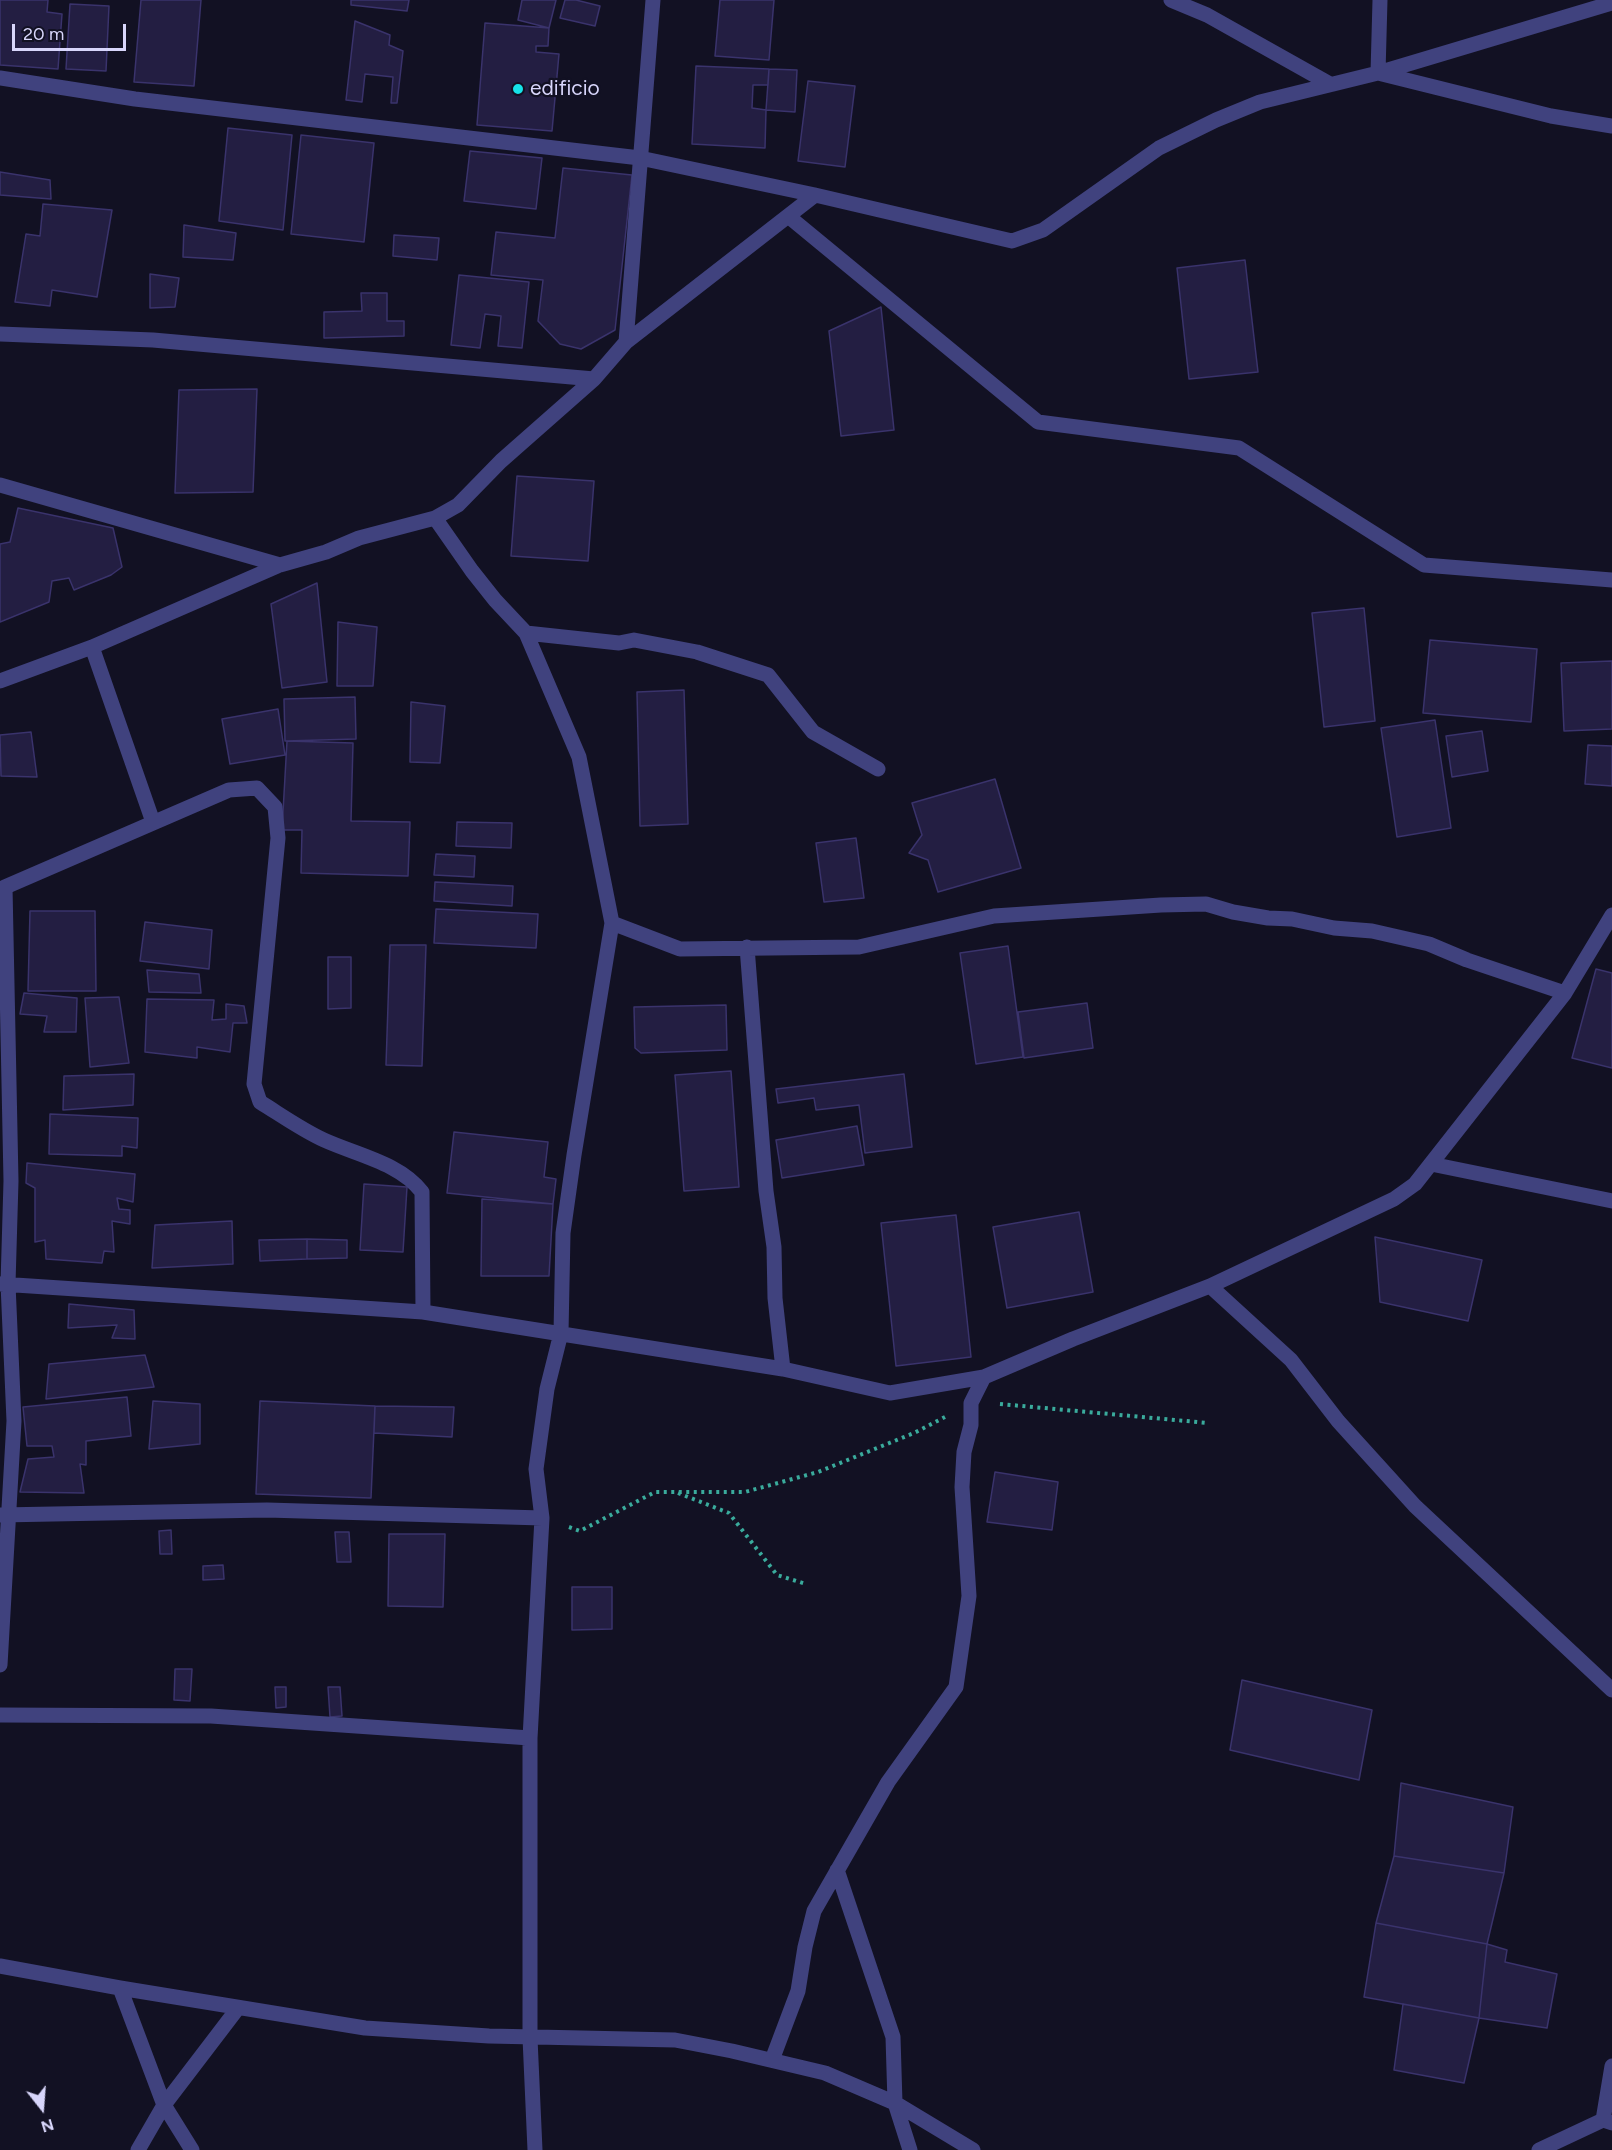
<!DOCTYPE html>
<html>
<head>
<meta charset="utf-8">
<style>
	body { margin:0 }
	#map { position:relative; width:1612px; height:2150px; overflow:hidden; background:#121123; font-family:Figtree,sans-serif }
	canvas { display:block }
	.north { position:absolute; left:12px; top:2078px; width:60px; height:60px; -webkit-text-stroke:4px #121123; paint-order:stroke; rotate:163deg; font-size:16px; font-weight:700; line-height:24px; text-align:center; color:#d8d6fb }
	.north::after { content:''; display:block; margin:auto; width:21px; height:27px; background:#d8d6fb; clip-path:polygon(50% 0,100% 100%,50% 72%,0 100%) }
	.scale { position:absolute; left:12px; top:24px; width:114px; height:27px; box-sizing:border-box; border:3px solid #d8d6fb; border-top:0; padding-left:8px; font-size:18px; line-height:21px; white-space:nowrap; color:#d8d6fb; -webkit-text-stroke:4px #121123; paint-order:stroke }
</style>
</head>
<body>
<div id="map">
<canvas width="1612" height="2150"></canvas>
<div class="north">N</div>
<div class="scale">20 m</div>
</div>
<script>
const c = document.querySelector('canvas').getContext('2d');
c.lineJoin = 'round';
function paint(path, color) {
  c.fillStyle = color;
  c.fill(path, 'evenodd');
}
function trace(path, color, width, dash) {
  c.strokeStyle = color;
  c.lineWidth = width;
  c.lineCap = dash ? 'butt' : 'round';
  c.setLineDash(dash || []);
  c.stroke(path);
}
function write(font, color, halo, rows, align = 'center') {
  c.font = font + ' Figtree,sans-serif';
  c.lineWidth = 4.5;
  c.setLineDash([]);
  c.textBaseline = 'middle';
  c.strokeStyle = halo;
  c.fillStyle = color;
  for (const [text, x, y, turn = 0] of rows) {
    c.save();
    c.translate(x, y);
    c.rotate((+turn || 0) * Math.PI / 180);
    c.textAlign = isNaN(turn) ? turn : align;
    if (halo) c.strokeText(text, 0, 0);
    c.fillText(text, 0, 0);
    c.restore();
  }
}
const building = new Path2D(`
	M0,0H48L47,12L62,14L58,69L0,65Z
	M141,0H201L194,86L134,82Z
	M351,0H409L407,11L351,5Z
	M522,0H556L549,28L518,20Z
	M565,0H576L600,6L595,26L560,18Z
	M720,0H774L769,60L715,56Z
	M70,4L109,6L106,71L66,69Z
	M355,21L390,35L389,45L403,51L397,103H391L393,77L365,74L362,102L346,100Z
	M485,23L549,28L548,46H536V52L559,54L552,131L477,125Z
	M696,66L769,69L768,85H753L752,108L766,110L765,148L692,144Z
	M769,69L797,70L795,112L766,110Z
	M808,81L855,86L845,167L798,161Z
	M228,128L292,135L283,230L219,221Z
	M301,135L374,143L364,242L291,234Z
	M470,151L542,158L536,209L464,201Z
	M563,168L632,175L615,330L581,349L560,344L538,321L543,280L491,275L496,232L555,238Z
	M0,172L50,180L51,199L0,195Z
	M43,204L112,210L97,297L52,290L50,306L15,302L26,234L40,236Z
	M184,225L236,233L233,260L183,257Z
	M394,235L439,238L437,260L393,256Z
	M1245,260L1258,372L1189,379L1177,268Z
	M150,274L179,278L175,307L150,308Z
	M459,275L529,282L522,348L498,346L501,316L485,314L480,348L451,345Z
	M361,293H387V321H404V336L324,338V312L362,311Z
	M881,307L894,430L841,436L829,331Z
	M257,389L253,492L175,493L179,390Z
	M517,476L594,481L588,561L511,556Z
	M18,508L113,528L122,567L111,575L74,590L69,578L52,581L49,602L0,622V544L10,542Z
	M317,583L327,682L282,688L271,604Z
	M1364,608L1375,721L1324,727L1312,613Z
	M338,622L377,627L373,686H337Z
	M1430,640L1537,649L1531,722L1423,713Z
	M1612,661V729L1564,731L1561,663Z
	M684,690L688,824L640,826L637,692Z
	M355,697L356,739L285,741L284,699Z
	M411,702L445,706L440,763L410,762Z
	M278,709L285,755L230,764L222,719Z
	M1435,720L1451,828L1397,837L1381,728Z
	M1482,731L1488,771L1452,777L1446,736Z
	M31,732L37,777L1,776L0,735Z
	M287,741L353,743L351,821L410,822L408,876L301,873L302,830H282Z
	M1588,745L1612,746V786L1585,784Z
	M995,779L1021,868L938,892L928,860L909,853L922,835L912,803Z
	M457,822L512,823L511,848L456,846Z
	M856,838L864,898L824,902L816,843Z
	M436,854L475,856L474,877L434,875Z
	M435,882L513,886L512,906L434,901Z
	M436,909L538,914L536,948L434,943Z
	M30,911H95L96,991H28Z
	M145,922L212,930L209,969L140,961Z
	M390,945H426L422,1066L386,1065Z
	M1008,946L1023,1057L976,1064L960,953Z
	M328,957H351V1008L328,1009Z
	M1596,969L1612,973V1068L1572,1058Z
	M147,970L199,974L201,993L149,992Z
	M24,993L77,998L76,1032H44L47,1016L20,1014Z
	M119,997L129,1063L90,1067L85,998Z
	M147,999L214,1000L212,1020L226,1019V1004L244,1006L247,1023H233L230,1052L197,1047V1058L145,1052Z
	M1087,1003L1093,1048L1024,1058L1018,1012Z
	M726,1005L727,1050L641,1053L635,1048L634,1007Z
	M731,1071L739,1187L684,1191L675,1075Z
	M134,1074L133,1105L63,1110L64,1076Z
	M904,1074L912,1147L865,1153L859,1105L816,1110L814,1098L778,1103L776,1089Z
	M50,1114L138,1118L137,1148L122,1146V1156L49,1154Z
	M857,1126L864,1165L782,1178L776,1140Z
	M454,1132L548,1142L544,1177L556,1179L553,1204L447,1193Z
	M27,1163L135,1174L133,1202L117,1198L119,1209L130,1210V1224L112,1221L114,1252L104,1251L102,1263L46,1259L45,1240L35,1242V1188L26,1183Z
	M364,1184L407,1187L403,1252L360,1250Z
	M482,1199L553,1204L549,1276H481Z
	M1079,1212L1093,1292L1007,1308L993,1227Z
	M956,1215L971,1357L896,1366L881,1223Z
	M232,1221L233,1264L152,1268L155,1225Z
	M1375,1237L1482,1260L1468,1321L1380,1302Z
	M307,1239L347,1240V1258L307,1259Z
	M307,1239V1259L260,1261L259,1240Z
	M69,1304L134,1310L135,1339L112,1338L117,1325L68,1328Z
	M145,1355L154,1387L46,1399L49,1364Z
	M127,1397L131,1436L86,1441V1465L80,1464L84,1493L20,1492L28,1459L54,1457L52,1446H27L23,1407Z
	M153,1401L200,1404V1444L149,1449Z
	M260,1401L375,1406L371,1498L256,1494Z
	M375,1406L454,1407L452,1437L374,1433Z
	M995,1472L1058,1482L1052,1530L987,1522Z
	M171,1530L172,1554H160L159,1531Z
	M335,1532H349L351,1562H337Z
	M389,1534H445L443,1607L388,1606Z
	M223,1565L224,1579L203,1580V1566Z
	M572,1587H612V1629L572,1630Z
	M175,1669H192L190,1701L174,1700Z
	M1242,1680L1372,1710L1359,1780L1230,1750Z
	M275,1687H286V1707L276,1708Z
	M328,1687H340L342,1716L330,1717Z
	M1401,1783L1513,1807L1504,1873L1394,1856Z
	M1394,1856L1504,1873L1487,1944L1376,1923Z
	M1376,1923L1487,1944L1479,2018L1364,1997Z
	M1487,1944L1507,1950L1505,1962L1557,1974L1547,2028L1479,2018Z
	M1403,2004L1479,2018L1464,2083L1394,2070Z`);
const path = new Path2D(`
	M1000,1404L1208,1423
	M678,1493L729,1513L777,1575L806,1584
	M569,1527L580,1531L655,1492H745L818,1472L914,1433L945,1417`);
const minor = new Path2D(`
	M1171,0L1207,15L1330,84
	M1380,0L1378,73L1612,3
	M0,78L135,99L640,158L815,195L1012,241L1043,230L1159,148L1216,120L1260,102L1378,73L1551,116L1612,126
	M815,195L626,342L594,379L501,461L458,505L435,518L472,571L495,600L526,633L579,757L612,923L680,949L859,947L994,916L1161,905L1206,904L1233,912L1268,918L1292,919L1334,928L1372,931L1429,944L1467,960L1565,993
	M788,216L1038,422L1239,448L1424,565L1612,580
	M0,334L153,340L594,379
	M626,342L653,0
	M0,485L280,565
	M526,633L619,643L634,640L697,652L768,675L813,732L878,769
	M92,647L153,822
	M0,681L92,647L280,565L326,552L359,538L435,518
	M5,887L229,790L257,788L275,807L278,838L254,1084L260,1102C281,1115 302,1130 324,1140C357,1155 400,1163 422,1192L423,1312
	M0,889L5,887L11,1181L8,1284L14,1421L0,1665
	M747,947L766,1191L774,1247L775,1298L783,1369
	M1431,1164L1612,1201
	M0,1284L423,1312L783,1369L890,1393L984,1377L1073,1339L1210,1286L1394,1199L1415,1184L1565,993L1612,915
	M1210,1286L1291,1360L1338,1421L1415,1506L1612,1690
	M0,1515L267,1510L542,1518
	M0,1715L211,1716L530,1738
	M837,1870L893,2037L895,2103L910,2150
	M0,1966L120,1988L365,2028L489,2036L675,2040L732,2051L825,2073L895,2103L973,2150
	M120,1988L164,2105L192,2150
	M772,2060L798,1991L805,1947L814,1911L888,1782L956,1687L969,1596L962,1487L964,1452L971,1425V1403L984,1377
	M1603,2120L1612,2066
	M138,2150L164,2105L238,2008
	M535,2150L530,2038V1738L542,1518L536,1469L547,1389L561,1333L563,1233L574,1155L612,923
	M1539,2150L1603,2120L1612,2123`);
const markers = [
	[518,89,6,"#16e2e8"]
];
const poiNames = [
	["edificio",530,89]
];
paint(building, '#231e42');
trace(building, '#3a336c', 1.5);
trace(path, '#3aab9c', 4, [3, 4.5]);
trace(minor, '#40427e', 15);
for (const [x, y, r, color] of markers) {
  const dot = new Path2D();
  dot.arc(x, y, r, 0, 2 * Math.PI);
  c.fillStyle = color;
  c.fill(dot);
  trace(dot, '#121123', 2);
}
write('21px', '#d8d6fb', '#121123', poiNames, 'left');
</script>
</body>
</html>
